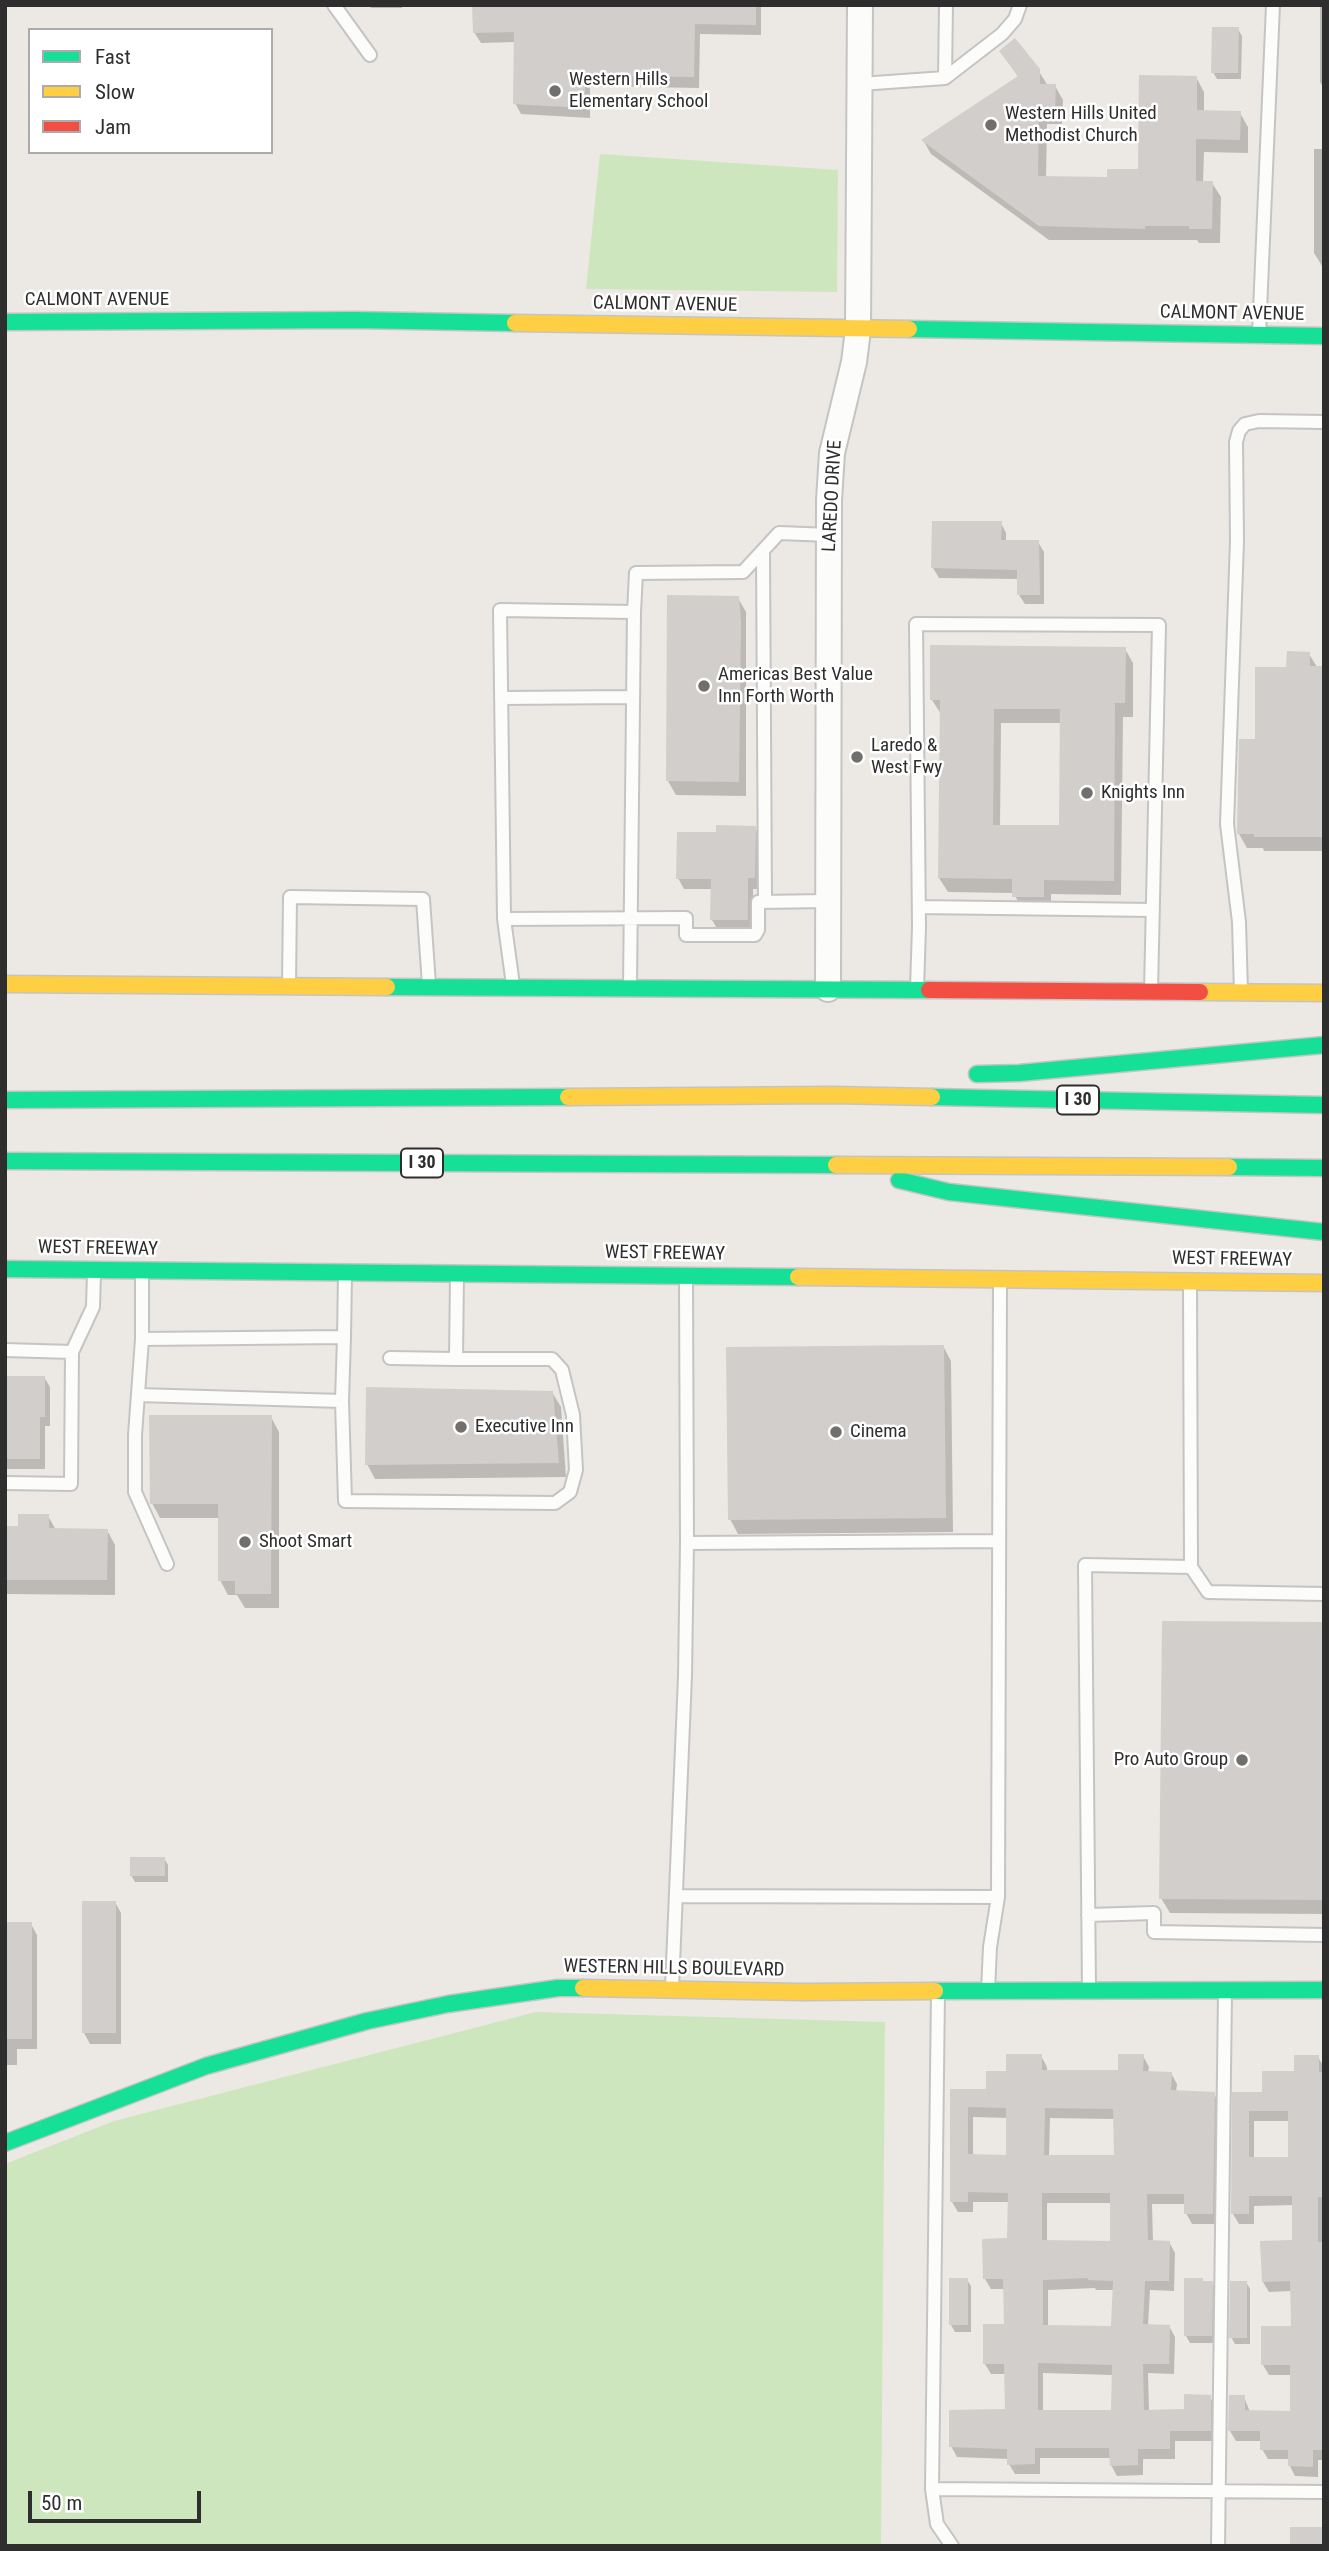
<!DOCTYPE html>
<style>
body{margin:0}
#map{position:relative;width:1329px;height:2551px;overflow:hidden;background:#ece8e4;font-family:"Roboto Condensed",sans-serif}
canvas{display:block}
.frame{position:absolute;inset:0;border:7px solid #2e2e2e;pointer-events:none}
.legend{position:absolute;left:28px;top:28px;width:245px;height:126px;box-sizing:border-box;background:#fff;border:2px solid #ababab;margin:0;padding:9px 12px;list-style:none;font-size:21px;color:#2e2e2e}
.legend li{display:flex;align-items:center;gap:14px;height:35px}
.legend b{width:35px;border:2px solid #ababab}
.scale{position:absolute;left:28px;top:2491px;width:173px;height:32px;box-sizing:border-box;border:4px solid #2e2e2e;border-top:0;padding-left:9px;font-size:21px;line-height:24px;white-space:nowrap;color:#2e2e2e;-webkit-text-stroke:5px #fff;paint-order:stroke}
</style>
<div id="map">
<canvas width="1329" height="2551"></canvas>
<div class="frame"></div>
<ul class="legend">
<li><b style="height:9px;background:#16e098"></b>Fast</li>
<li><b style="height:9px;background:#ffcf43"></b>Slow</li>
<li><b style="height:9px;background:#f24e42"></b>Jam</li>
</ul>
<div class="scale">50 m</div>
</div>
<script>
const context = document.querySelector('canvas').getContext('2d');
context.lineJoin = 'round';
function paint(path, color) { context.fillStyle = color; context.fill(path, 'evenodd'); }
const toPath = rows => new Path2D(rows.map(r => 'M' + r).join(''));
function strokePath(path, color, width, dash) { context.strokeStyle = color; context.lineWidth = width; context.lineCap = dash ? 'butt' : 'round'; context.setLineDash(dash || []); context.stroke(path); }
function drawText(font, color, halo, rows, align = 'center') {
  context.font = font + ' "Roboto Condensed",sans-serif'; context.lineWidth = 5; context.setLineDash([]); context.textBaseline = 'middle'; context.strokeStyle = halo; context.fillStyle = color; for (const [text, x, y, turn = 0] of rows) {
    context.save(); context.translate(x, y); context.rotate((+turn || 0) * Math.PI / 180); context.textAlign = isNaN(turn) ? turn : align; if (halo) context.strokeText(text, 0, 0); context.fillText(text, 0, 0); context.restore();
  }
}
paint(toPath([
 [600,154,838,170,837,292,586,289],
 [536,2012,885,2022,881,2546,5,2546,5,2164,114,2121]
]), '#cee6be');
paint(toPath([
 [369,5,402,5,402,8,371,8],
 [618,5,761,5,761,35,700,34,699,88,590,86,590,118,521,114,515,103,516,42,481,43,474,32],
 [1320,5,1324,5,1324,89,1320,82],
 [1238,29,1242,36,1241,79,1217,79,1213,72],
 [1001,52,1038,70,1048,86,1055,86,1063,100,1062,124,1047,124,1046,178,1109,179,1140,171,1196,77,1204,92,1204,112,1240,113,1248,127,1248,153,1204,152,1203,183,1212,183,1221,197,1220,243,1199,243,1197,240,1049,240,931,154,923,140,1019,78],
 [1314,149,1324,149,1324,269,1314,253],
 [1001,523,1006,533,1006,542,1038,542,1044,552,1044,604,1025,604,1019,595,1019,579,939,578,933,568],
 [738,598,746,612,746,796,676,795,668,781],
 [1125,649,1133,663,1133,717,1123,717,1121,895,1051,894,1051,911,1022,911,1014,893,948,892,939,878,941,714,932,700],
 [1001,723,1062,723,1061,827,1000,827],
 [1309,654,1317,667,1324,667,1324,851,1264,851,1263,848,1247,848,1239,834,1256,741,1288,669],
 [754,827,761,838,760,889,753,889,753,931,718,930,712,920,712,889,684,889,678,878,718,834],
 [943,1346,951,1361,953,1532,738,1534,730,1519],
 [5,1377,44,1377,50,1387,50,1426,45,1426,45,1469,5,1469],
 [552,1392,561,1407,566,1477,375,1479,367,1464],
 [271,1417,279,1432,279,1608,245,1608,237,1595,228,1595,220,1580,220,1518,160,1518,152,1503],
 [48,1516,56,1530,107,1530,115,1545,115,1595,5,1594,5,1527,20,1527],
 [1324,1624,1324,1914,1170,1913,1161,1898],
 [164,1858,168,1865,168,1882,135,1882,131,1875],
 [115,1902,121,1913,121,2044,90,2044,84,2033],
 [5,1924,31,1924,37,1935,37,2049,17,2049,17,2065,5,2065],
 [1041,2056,1047,2067,1047,2072,1120,2072,1143,2056,1149,2067,1148,2073,1171,2073,1177,2084,1176,2092,1214,2094,1220,2104,1218,2224,1192,2224,1186,2213,1186,2204,1152,2204,1153,2242,1169,2242,1175,2253,1174,2291,1150,2290,1148,2325,1169,2326,1175,2337,1174,2374,1148,2373,1149,2412,1186,2411,1210,2397,1216,2407,1216,2441,1175,2441,1175,2459,1143,2459,1143,2475,1117,2476,1111,2465,1111,2458,1040,2458,1040,2474,1015,2474,1009,2464,1009,2459,957,2457,951,2446,1007,2411,1006,2374,991,2374,985,2364,1006,2326,1005,2289,991,2289,985,2279,1009,2240,1010,2202,973,2202,973,2212,958,2212,952,2202,952,2091,987,2091,1008,2073],
 [973,2117,1008,2118,1008,2156,973,2156],
 [1050,2118,1115,2119,1116,2156,1049,2157],
 [1047,2203,1112,2203,1112,2242,1047,2241],
 [1095,2288,1096,2290,1114,2290,1113,2327,1048,2326,1048,2290],
 [1043,2373,1113,2375,1113,2411,1043,2412],
 [1318,2057,1324,2067,1324,2460,1318,2460,1318,2477,1295,2476,1290,2466,1290,2459,1268,2459,1262,2449,1262,2441,1236,2441,1230,2431,1244,2397,1250,2412,1292,2412,1292,2375,1269,2375,1263,2365,1293,2327,1292,2291,1269,2292,1263,2282,1294,2242,1294,2205,1254,2206,1254,2224,1239,2224,1233,2214,1234,2094,1264,2094],
 [1254,2121,1290,2121,1290,2158,1254,2159],
 [967,2280,971,2286,971,2332,955,2332,951,2325],
 [1202,2280,1204,2282,1212,2282,1216,2289,1215,2343,1190,2343,1186,2336],
 [1246,2282,1250,2289,1250,2344,1235,2344,1231,2337],
 [1322,2529,1324,2546,1228,2546,1291,2545]
]), '#0003');
paint(toPath([
 [472,5,756,5,756,25,695,24,694,77,585,76,585,108,513,104,514,32,473,33],
 [1212,27,1239,27,1238,73,1211,73],
 [1015,38,1040,69,1040,84,1056,84,1055,110,1039,110,1038,176,1107,177,1107,169,1138,169,1139,75,1197,76,1197,110,1241,111,1240,140,1196,139,1196,181,1213,181,1212,229,1189,229,1189,226,1145,226,1145,229,1039,226,921,140,1018,76,999,51],
 [932,521,1002,521,1001,540,1039,540,1040,595,1017,595,1017,570,931,568],
 [667,595,739,596,741,621,739,782,666,781],
 [930,645,1126,647,1125,703,1115,703,1114,881,1044,880,1044,897,1012,897,1012,879,938,878,940,700,930,700],
 [994,709,1060,709,1059,825,993,825],
 [1287,651,1310,652,1310,666,1324,666,1324,837,1254,837,1254,834,1237,834,1239,739,1255,739,1255,667,1286,667],
 [716,825,756,826,755,878,748,878,748,920,710,920,711,879,676,879,677,832,716,832],
 [944,1345,946,1518,728,1520,726,1347],
 [5,1376,45,1376,45,1417,40,1417,40,1459,5,1459],
 [366,1387,553,1391,559,1463,365,1465],
 [149,1415,272,1415,271,1594,235,1594,235,1581,218,1581,218,1504,150,1504],
 [18,1514,49,1514,49,1528,108,1529,107,1580,5,1580,5,1526,18,1526],
 [1162,1621,1324,1622,1324,1900,1159,1899],
 [130,1857,165,1857,165,1876,130,1876],
 [82,1901,116,1901,116,2033,82,2033],
 [5,1922,32,1922,32,2039,5,2039],
 [1006,2054,1042,2054,1042,2070,1118,2070,1118,2054,1144,2054,1143,2071,1172,2072,1171,2090,1215,2092,1213,2214,1184,2214,1184,2194,1147,2194,1148,2240,1170,2241,1169,2281,1145,2281,1143,2324,1170,2325,1169,2364,1143,2364,1144,2410,1184,2409,1184,2394,1211,2395,1211,2431,1170,2431,1170,2449,1138,2449,1138,2465,1110,2466,1109,2448,1035,2448,1035,2464,1007,2465,1007,2449,949,2447,949,2410,1005,2409,1004,2364,983,2364,983,2324,1004,2324,1003,2279,983,2279,982,2239,1007,2238,1008,2193,968,2192,968,2202,950,2202,950,2089,986,2089,986,2071,1006,2071],
 [968,2107,1006,2108,1006,2155,968,2154],
 [1045,2108,1113,2109,1114,2155,1044,2155],
 [1042,2193,1110,2193,1110,2241,1042,2240],
 [1088,2278,1088,2280,1113,2281,1111,2326,1043,2325,1043,2280],
 [1038,2363,1112,2365,1111,2410,1038,2410],
 [1294,2055,1319,2055,1319,2072,1324,2072,1324,2197,1318,2197,1318,2242,1324,2242,1324,2365,1322,2365,1324,2450,1313,2450,1313,2467,1288,2466,1288,2450,1260,2450,1260,2431,1228,2431,1229,2395,1245,2395,1245,2410,1290,2411,1290,2365,1261,2365,1261,2326,1291,2326,1290,2281,1262,2282,1260,2241,1292,2240,1292,2196,1249,2196,1249,2214,1231,2214,1232,2092,1262,2092,1262,2071,1294,2071],
 [1249,2111,1288,2111,1288,2157,1249,2157],
 [949,2278,968,2278,968,2325,949,2325],
 [1184,2278,1203,2278,1203,2281,1213,2281,1212,2336,1184,2336],
 [1230,2281,1247,2281,1247,2338,1229,2338],
 [1290,2527,1323,2527,1322,2546,1290,2546]
]), '#d1cecb');
const lane = toPath([
 [334,5,370,55],
 [945,78,946,5],
 [860,84,945,78,1002,34,1015,19,1020,5],
 [1259,334,1273,5],
 [763,552,765,902],
 [501,698,633,697],
 [919,907,1153,910],
 [504,919,686,918,686,935,755,935,758,930,758,902,828,901],
 [289,985,290,897,423,899,429,985],
 [513,985,504,919,500,610,634,612,636,573,743,572,779,533,830,535],
 [630,986,634,612],
 [917,989,919,927,916,624,1159,625,1151,991],
 [1241,992,1239,922,1227,824,1237,541,1236,442,1239,431,1245,424,1259,421,1324,422],
 [142,1270,142,1339,135,1435,135,1492,167,1564],
 [344,1337,345,1275],
 [5,1350,72,1352],
 [390,1358,456,1359],
 [138,1395,342,1401,344,1337,142,1339],
 [342,1401,345,1501,555,1503,570,1492,576,1470,573,1415,562,1370,552,1359,456,1359,457,1274],
 [5,1483,71,1484,72,1352,93,1307,94,1272],
 [687,1543,998,1541],
 [1191,1567,1208,1592,1324,1594],
 [676,1896,998,1897],
 [1088,1915,1154,1913,1154,1932,1324,1935],
 [672,1988,685,1676,687,1543,686,1278],
 [1089,1989,1085,1565,1191,1567,1190,1282],
 [988,1991,990,1947,998,1897,1000,1282],
 [938,1992,932,2489,1324,2492],
 [932,2489,937,2524,952,2546],
 [1218,2546,1225,1993]
]);
const street = toPath([
 [828,989,829,500,832,453,854,362,858,330,860,5]
]);
const fast = toPath([
 [5,322,355,320,515,323],
 [909,329,1324,336],
 [387,987,929,990],
 [977,1074,1019,1073,1324,1045],
 [932,1097,1324,1105],
 [5,1100,568,1097],
 [5,1161,836,1165],
 [1229,1167,1324,1168],
 [899,1180,949,1192,1324,1232],
 [5,1269,798,1277],
 [935,1991,1324,1990],
 [5,2143,206,2066,367,2021,448,2004,558,1988,583,1988]
]);
const slow = toPath([
 [515,323,909,329],
 [5,984,387,987],
 [1200,992,1324,993],
 [568,1097,832,1095,932,1097],
 [836,1165,1229,1167],
 [798,1277,1324,1283],
 [583,1988,802,1992,935,1991]
]);
const jam = toPath([
 [929,990,1200,992]
]);
strokePath(lane, '#c5c4c5', 16);
strokePath(street, '#c5c4c5', 28);
strokePath(fast, '#c5c4c5', 19);
strokePath(slow, '#c5c4c5', 19);
strokePath(jam, '#c5c4c5', 19);
strokePath(lane, '#fcfcfb', 12);
strokePath(street, '#fcfcfb', 24);
strokePath(fast, '#16e098', 16);
strokePath(slow, '#ffcf43', 16);
strokePath(jam, '#f24e42', 16);
for (const [x, y, r, color] of [
 [555,91,7,"#706f6e"],
 [991,125,7,"#706f6e"],
 [704,686,7,"#706f6e"],
 [857,757,7,"#706f6e"],
 [1087,793,7,"#706f6e"],
 [461,1427,7,"#706f6e"],
 [836,1432,7,"#706f6e"],
 [245,1542,7,"#706f6e"],
 [1242,1760,7,"#706f6e"]
]) { const dot = new Path2D(); dot.arc(x, y, r, 0, 2 * Math.PI); context.fillStyle = color; context.fill(dot); strokePath(dot, '#fff', 2.5); }
for (const [x, y, w] of [
 [1078,1100,42],
 [422,1163,42]
]) { const box = new Path2D(); box.roundRect(x - w / 2, y - 14.5, w, 29, 5); context.fillStyle = '#fff'; context.fill(box); strokePath(box, '#2e2e2e', 2); }
drawText('bold 18px', '#2e2e2e', null, [
 ["I 30",1078,1100],
 ["I 30",422,1163]
]);
drawText('19px', '#2e2e2e', '#fff', [
 ["Western Hills",569,80],
 ["Elementary School",569,102],
 ["Western Hills United",1005,114],
 ["Methodist Church",1005,136],
 ["Americas Best Value",718,675],
 ["Inn Forth Worth",718,697],
 ["Laredo &",871,746],
 ["West Fwy",871,768],
 ["Knights Inn",1101,793],
 ["Executive Inn",475,1427],
 ["Cinema",850,1432],
 ["Shoot Smart",259,1542],
 ["Pro Auto Group",1228,1760,"right"]
], 'left');
drawText('19px', '#2e2e2e', '#fff', [
 ["CALMONT AVENUE",97,300],
 ["CALMONT AVENUE",665,305,1],
 ["CALMONT AVENUE",1232,314,1],
 ["LAREDO DRIVE",833,496,-87],
 ["WEST FREEWAY",98,1249,1],
 ["WEST FREEWAY",665,1254,1],
 ["WEST FREEWAY",1232,1260,1],
 ["WESTERN HILLS BOULEVARD",674,1969,1]
]);
</script>
